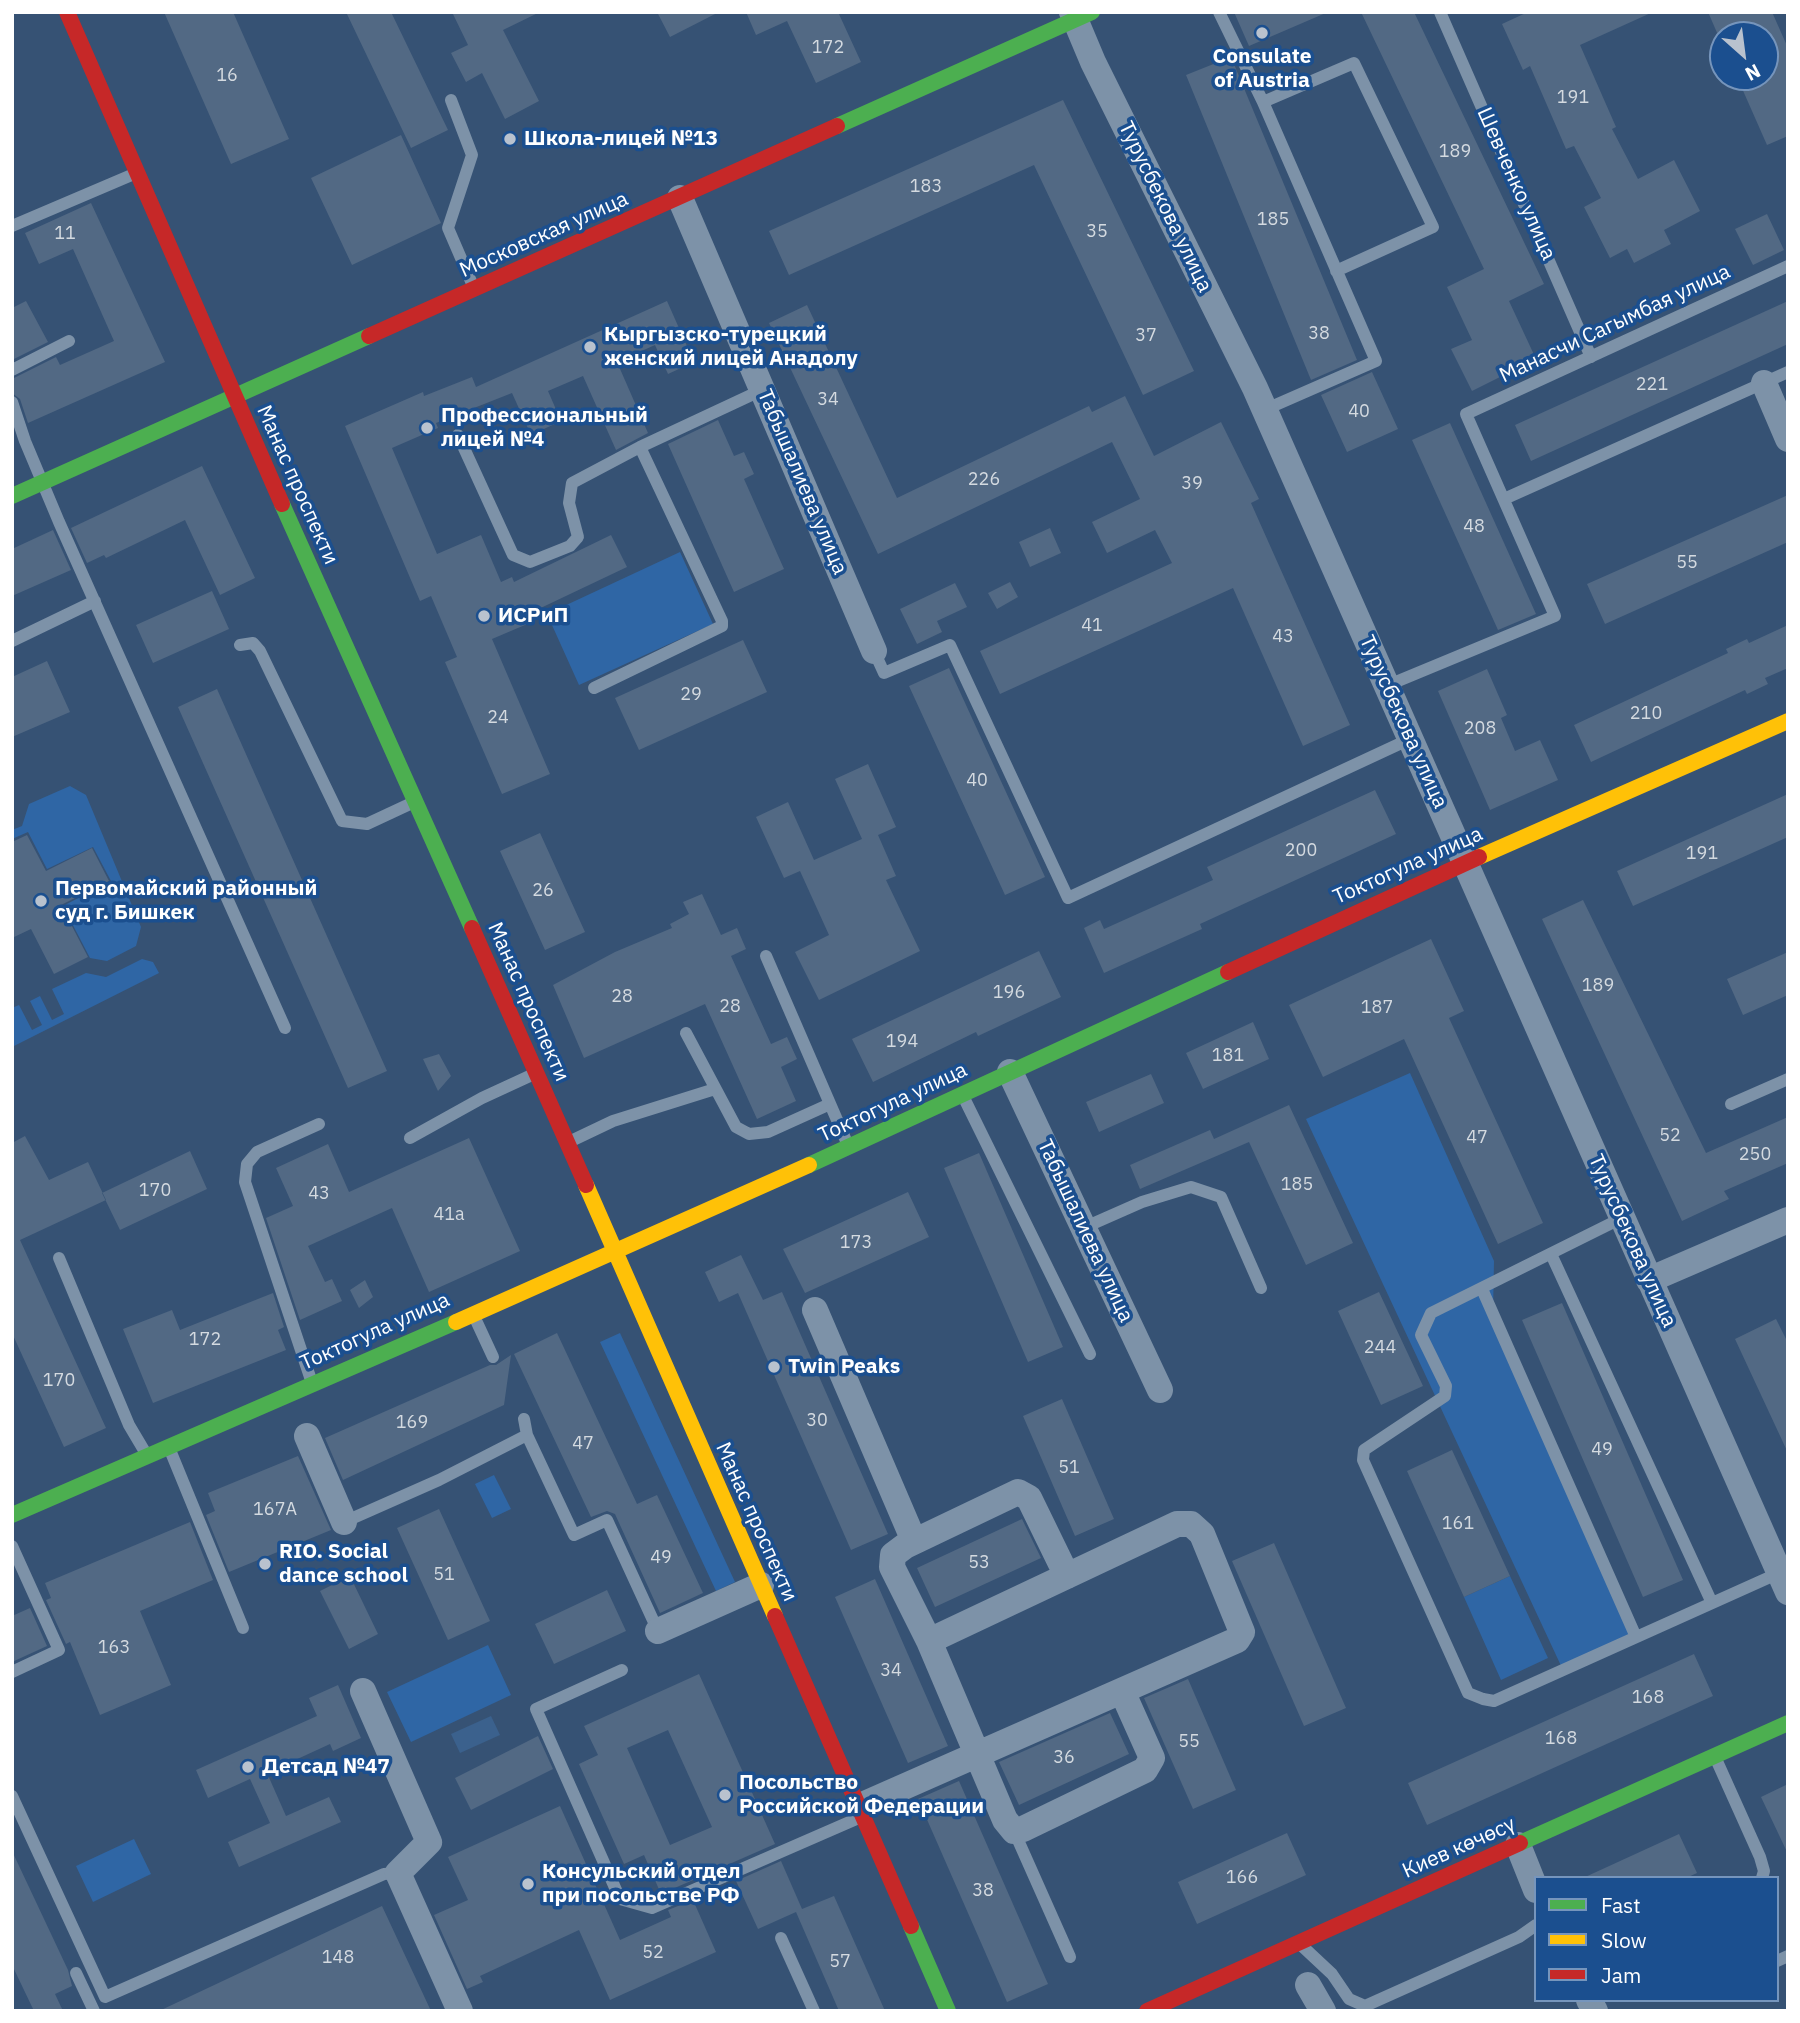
<!DOCTYPE html>
<meta charset="utf-8">
<style>
body{margin:0}
#map{position:relative;width:1800px;height:2023px;overflow:hidden;background:#365274;font-family:"IBM Plex Sans",sans-serif}
canvas{display:block}
.frame{position:absolute;inset:0;border:14px solid #fff;pointer-events:none}
.legend{position:absolute;left:1534px;top:1876px;width:245px;height:126px;box-sizing:border-box;background:#1b4f8f;border:2px solid #7695bc;margin:0;padding:9px 12px;list-style:none;font-size:21px;color:#fff}
.legend li{display:flex;align-items:center;gap:14px;height:35px}
.legend b{width:35px;border:2px solid #7695bc}
.north{position:absolute;left:1709px;top:21px;width:70px;height:70px;box-sizing:border-box;background:#1b4f8f;border:2px solid #7695bc;border-radius:50%;rotate:152deg;font-size:19px;font-weight:700;line-height:28px;text-align:center;color:#fff}
.north::after{content:'';display:block;margin:auto;width:24px;height:32px;background:#b9c2ce;clip-path:polygon(50% 0,100% 100%,50% 72%,0 100%)}
</style>
<div id="map">
<canvas width="1800" height="2023"></canvas>
<div class="frame"></div>
<ul class="legend">
<li><b style="height:9px;background:#4caf50"></b>Fast</li>
<li><b style="height:9px;background:#ffc107"></b>Slow</li>
<li><b style="height:9px;background:#c62828"></b>Jam</li>
</ul>
<div class="north">N</div>
</div>
<script>
const context = document.querySelector('canvas').getContext('2d');
context.lineJoin = 'round';
function paint(path, color) { context.fillStyle = color; context.fill(path, 'evenodd'); }
const toPath = rows => new Path2D(rows.map(r => 'M' + r).join(''));
function strokePath(path, color, width, dash) { context.strokeStyle = color; context.lineWidth = width; context.lineCap = dash ? 'butt' : 'round'; context.setLineDash(dash || []); context.stroke(path); }
function drawText(font, color, halo, rows, align = 'center') {
  context.font = font + ' "IBM Plex Sans",sans-serif'; context.lineWidth = 7; context.setLineDash([]); context.textBaseline = 'middle'; context.strokeStyle = halo; context.fillStyle = color; for (const [text, x, y, turn = 0] of rows) {
    context.save(); context.translate(x, y); context.rotate((+turn || 0) * Math.PI / 180); context.textAlign = isNaN(turn) ? turn : align; if (halo) context.strokeText(text, 0, 0); context.fillText(text, 0, 0); context.restore();
  }
}
paint(toPath([
 [680,552,713,624,579,685,547,614],
 [70,786,86,795,141,927,136,946,107,961,90,958,63,906,111,881,93,847,47,869,28,832,12,839,12,830,22,826,29,804],
 [142,959,153,962,159,973,12,1047,12,1008,19,1005,32,1030,42,1025,30,1001,40,996,52,1020,64,1014,52,989,86,973,106,977],
 [1410,1073,1494,1261,1493,1313,1636,1637,1563,1670,1306,1119],
 [620,1333,735,1582,716,1591,600,1342],
 [494,1475,511,1509,492,1518,475,1484],
 [1510,1576,1548,1658,1501,1680,1464,1597],
 [488,1645,511,1695,411,1742,387,1692],
 [134,1839,151,1874,93,1902,76,1866]
]), '#2f66a5');
paint(toPath([
 [491,1716,500,1735,460,1753,451,1734]
]), '#3b618d');
paint(toPath([
 [164,12,233,12,289,139,231,164],
 [346,12,391,12,448,130,411,148],
 [452,12,540,12,503,30,539,101,505,119,482,73,466,82,451,53,468,45],
 [657,12,719,12,670,37],
 [746,12,838,12,861,62,816,83,787,21,756,35],
 [1234,12,1328,12,1249,46],
 [1361,12,1414,12,1544,284,1509,301,1536,359,1472,391,1451,349,1472,340,1447,287,1484,269],
 [1528,12,1653,12,1580,45,1616,127,1612,129,1638,179,1674,160,1700,211,1664,230,1671,244,1634,263,1627,249,1610,258,1584,207,1601,198,1574,146,1566,149,1530,66,1523,70,1502,24],
 [1708,12,1772,12,1788,48,1788,136,1767,145,1737,77,1765,77,1765,35,1718,35],
 [1231,57,1357,360,1311,380,1186,75],
 [1063,100,1194,371,1143,395,1034,165,789,275,769,231],
 [401,135,441,223,352,265,311,178],
 [91,203,165,362,28,423,20,399,12,393,12,379,56,357,60,365,114,341,73,249,39,264,25,233],
 [1767,214,1784,250,1753,265,1735,229],
 [26,301,48,342,12,360,12,308],
 [667,301,694,362,668,374,655,345,617,362,648,433,616,450,583,376,548,391,561,421,531,435,512,393,436,423,438,428,392,448,437,554,481,535,501,582,512,577,514,582,611,535,627,567,528,614,532,622,492,639,550,774,502,794,445,662,457,657,431,596,420,601,345,426,423,392,424,396,472,377,476,387],
 [1788,301,1788,344,1531,461,1515,425],
 [807,305,897,498,1089,406,1092,412,1125,396,1154,456,1221,422,1259,499,1251,503,1350,725,1303,746,1233,588,1000,694,980,651,1172,563,1155,530,1107,553,1092,522,1140,499,1112,442,878,554,769,323],
 [1372,372,1398,429,1347,452,1321,395],
 [718,420,734,456,744,452,754,474,744,479,784,569,734,592,668,444],
 [1450,423,1536,614,1498,630,1412,440],
 [202,466,255,578,220,595,185,520,106,558,104,555,87,563,71,528],
 [1788,495,1788,542,1605,624,1587,584],
 [1050,528,1061,553,1030,567,1019,542],
 [53,530,71,570,12,596,12,549],
 [1010,582,1018,597,997,609,988,593],
 [955,583,967,607,937,621,942,632,917,644,900,609],
 [212,591,229,629,153,663,136,625],
 [1788,625,1788,668,1765,678,1768,684,1747,694,1745,690,1591,762,1574,725,1728,653,1726,649,1747,639,1749,643],
 [743,640,767,692,639,750,615,698],
 [47,661,70,712,12,737,12,677],
 [949,668,1045,877,1005,895,909,686],
 [1487,669,1507,715,1501,718,1515,751,1540,740,1558,780,1490,810,1438,691],
 [217,689,387,1071,348,1088,178,707],
 [868,764,896,827,878,835,896,876,886,880,920,951,819,1000,795,952,829,935,800,871,784,878,756,817,788,802,814,860,862,839,835,779],
 [1375,790,1396,834,1200,924,1202,929,1104,973,1084,928,1100,920,1104,929,1213,880,1207,867],
 [1788,794,1788,837,1633,906,1617,871],
 [540,833,585,932,545,950,500,851],
 [27,835,46,871,92,848,109,881,61,905,88,957,54,974,31,929,12,938,12,842],
 [702,894,721,935,737,928,746,949,731,956,771,1044,787,1037,797,1059,781,1067,796,1101,757,1119,705,1004,584,1058,553,985,615,952,672,928,670,924,689,914,683,902],
 [1583,900,1706,1153,1788,1117,1788,1163,1724,1191,1729,1199,1682,1221,1542,919],
 [1431,939,1464,1011,1449,1018,1543,1223,1498,1244,1404,1039,1323,1077,1289,1005],
 [1039,951,1061,997,978,1036,976,1032,873,1082,852,1039],
 [1788,952,1788,995,1743,1015,1727,979],
 [1253,1022,1269,1059,1203,1089,1186,1053],
 [439,1054,451,1076,438,1091,423,1059],
 [1151,1074,1164,1103,1099,1132,1086,1102],
 [1289,1105,1353,1243,1306,1265,1249,1142,1140,1189,1130,1165,1210,1130,1214,1139],
 [25,1136,49,1180,88,1162,106,1200,20,1240,106,1428,64,1447,12,1333,12,1143],
 [469,1138,520,1251,429,1292,392,1208,308,1246,325,1282,332,1279,342,1301,300,1320,266,1218,293,1206,276,1168,328,1144,349,1192],
 [190,1151,207,1189,120,1230,102,1193],
 [979,1153,1063,1347,1028,1362,944,1168],
 [908,1192,929,1237,805,1293,783,1249],
 [741,1255,763,1300,782,1292,888,1534,851,1550,738,1293,719,1302,705,1272],
 [365,1280,373,1297,359,1308,350,1290],
 [1379,1292,1423,1386,1381,1405,1338,1311],
 [273,1293,284,1327,278,1330,286,1350,153,1403,123,1329,172,1310,180,1330],
 [1562,1303,1683,1580,1643,1597,1522,1320],
 [1776,1319,1788,1343,1788,1453,1735,1339],
 [557,1333,637,1504,657,1495,703,1593,660,1613,615,1514,607,1511,591,1517,514,1354],
 [511,1355,504,1405,343,1480,325,1438,490,1365,496,1365],
 [1062,1399,1114,1519,1075,1536,1023,1416],
 [1452,1450,1510,1576,1464,1597,1407,1471],
 [298,1456,331,1530,229,1572,206,1515,215,1511,208,1493],
 [439,1509,490,1621,448,1640,397,1528],
 [1022,1519,1041,1558,935,1607,917,1568],
 [190,1522,213,1580,140,1611,171,1685,100,1715,70,1642,66,1644,46,1600,51,1598,45,1583],
 [1274,1543,1346,1708,1304,1726,1232,1561],
 [350,1576,378,1634,349,1649,320,1591],
 [875,1579,948,1746,908,1763,835,1597],
 [607,1590,626,1631,554,1664,535,1624],
 [30,1608,47,1646,12,1662,12,1616],
 [1694,1654,1713,1696,1427,1825,1408,1783],
 [699,1674,775,1844,661,1894,644,1855,624,1864,579,1764,598,1755,584,1726],
 [668,1730,712,1827,670,1845,627,1748],
 [1188,1679,1236,1790,1193,1809,1144,1698],
 [338,1685,361,1738,333,1751,330,1744,267,1773,286,1816,329,1797,341,1822,239,1867,228,1842,270,1823,250,1779,208,1798,196,1770,317,1716,309,1698],
 [1110,1713,1129,1754,1019,1805,999,1762],
 [538,1736,553,1769,471,1810,455,1778],
 [959,1781,1048,1984,1007,2002,918,1799],
 [1788,1784,1788,1854,1761,1797],
 [560,1806,620,1940,671,1917,668,1910,693,1900,716,1952,610,2000,579,1930,480,1976,483,1982,467,1989,434,1915,468,1900,448,1857],
 [1287,1833,1306,1875,1197,1924,1178,1882],
 [1679,1834,1697,1873,1686,1878,1583,1878],
 [12,1851,68,1970,72,1986,55,1994,63,2011,34,2011,12,1965],
 [781,1861,802,1909,834,1896,885,2011,839,2011,796,1912,758,1929,736,1881],
 [382,1906,431,2011,159,2011]
]), '#526984');
strokePath(toPath([
 [1219,12,1263,102,1376,361,1264,410],
 [1440,12,1591,357],
 [451,100,472,155,448,228,473,286],
 [1263,102,1354,63,1433,227,1336,271],
 [12,226,134,174],
 [12,370,69,341],
 [12,402,25,441,59,522,285,1028],
 [458,435,513,555,530,562,570,546,578,537,569,503,572,483,640,447,762,390],
 [1504,499,1788,372],
 [12,641,95,601],
 [240,645,253,643,260,651,342,821,367,824,412,803],
 [874,651,884,673,950,645,1068,898,1410,739],
 [1386,686,1555,616,1466,414,1788,266],
 [594,688,722,626,722,621,640,447],
 [766,956,847,1143],
 [686,1033,736,1127,749,1134,768,1132,830,1104],
 [964,1098,1090,1354],
 [1731,1104,1788,1079],
 [410,1138,482,1098,534,1074],
 [571,1141,613,1121,715,1089],
 [1622,1218,1431,1313,1421,1335,1446,1386,1445,1396,1364,1450,1363,1460,1468,1693,1483,1699,1494,1701,1779,1573],
 [1083,1228,1142,1202,1191,1187,1221,1197,1261,1288],
 [1551,1254,1712,1603],
 [59,1258,129,1425,145,1452],
 [1482,1289,1636,1637],
 [474,1316,493,1357],
 [312,1383,245,1182,247,1164,257,1152,319,1124],
 [524,1419,527,1435,574,1535,607,1520,658,1631],
 [170,1450,243,1628],
 [344,1522,439,1480,527,1435],
 [12,1546,59,1650,12,1672],
 [622,1670,536,1709,620,1899,652,1908,861,1817],
 [1716,1759,1760,1857,1764,1871,1762,1878],
 [12,1796,105,1997,384,1874,398,1873],
 [1014,1831,1070,1957],
 [781,1938,814,2011],
 [1301,1945,1332,1974,1349,1999,1365,2006,1519,1937,1536,1925],
 [1777,1961,1788,1956],
 [76,1973,94,2011]
]), '#7d92a8', 12);
strokePath(toPath([
 [1072,12,1093,62,1255,388,1788,1592],
 [680,198,874,651],
 [1764,383,1788,439],
 [1010,1072,1160,1390],
 [1649,1280,1788,1220],
 [815,1310,914,1541],
 [307,1436,344,1522],
 [658,1631,761,1585],
 [929,1641,1005,1820,1014,1831,1023,1829,1145,1770,1152,1758,1122,1691],
 [363,1691,429,1842,398,1873,460,2011],
 [858,1807,1237,1640,1242,1632,1202,1534,1191,1524,1177,1524,929,1641,892,1567,893,1555,905,1546,1018,1492,1029,1498,1067,1576],
 [1518,1845,1536,1890],
 [1308,1985,1323,2011],
 [1589,2000,1595,2011]
]), '#7d92a8', 26);
strokePath(toPath([
 [837,126,1092,12],
 [12,496,369,336],
 [282,504,472,928],
 [809,1165,1228,972],
 [12,1515,456,1322],
 [1520,1843,1788,1723],
 [911,1926,948,2011]
]), '#4caf50', 16);
strokePath(toPath([
 [1479,857,1788,721],
 [586,1185,775,1616],
 [456,1322,809,1165]
]), '#ffc107', 16);
strokePath(toPath([
 [67,12,282,504],
 [369,336,837,126],
 [472,928,586,1185],
 [1228,972,1479,857],
 [775,1616,911,1926],
 [1147,2011,1520,1843]
]), '#c62828', 16);
for (const [x, y, r, color] of [
 [1262,33,7,"#b9c2ce"],
 [510,139,7,"#b9c2ce"],
 [590,347,7,"#b9c2ce"],
 [427,428,7,"#b9c2ce"],
 [484,616,7,"#b9c2ce"],
 [41,901,7,"#b9c2ce"],
 [774,1367,7,"#b9c2ce"],
 [265,1564,7,"#b9c2ce"],
 [248,1767,7,"#b9c2ce"],
 [725,1795,7,"#b9c2ce"],
 [528,1884,7,"#b9c2ce"]
]) { const dot = new Path2D(); dot.arc(x, y, r, 0, 2 * Math.PI); context.fillStyle = color; context.fill(dot); strokePath(dot, '#1b4f8f', 2.5); }
drawText('18px', '#d4dae0', null, [
 ["172",828,48],
 ["16",227,76],
 ["191",1573,98],
 ["189",1455,152],
 ["183",926,187],
 ["185",1273,220],
 ["35",1097,232],
 ["11",65,234],
 ["38",1319,334],
 ["37",1146,336],
 ["221",1652,385],
 ["34",828,400],
 ["40",1359,412],
 ["226",984,480],
 ["39",1192,484],
 ["48",1474,527],
 ["55",1687,563],
 ["41",1092,626],
 ["43",1283,637],
 ["29",691,695],
 ["210",1646,714],
 ["24",498,718],
 ["208",1480,729],
 ["40",977,781],
 ["200",1301,851],
 ["191",1702,854],
 ["26",543,891],
 ["189",1598,986],
 ["196",1009,993],
 ["28",622,997],
 ["28",730,1007],
 ["187",1377,1008],
 ["194",902,1042],
 ["181",1228,1056],
 ["52",1670,1136],
 ["47",1477,1138],
 ["250",1755,1155],
 ["185",1297,1185],
 ["170",155,1191],
 ["43",319,1194],
 ["41а",449,1215],
 ["173",856,1243],
 ["172",205,1340],
 ["244",1380,1348],
 ["170",59,1381],
 ["30",817,1421],
 ["169",412,1423],
 ["47",583,1444],
 ["49",1602,1450],
 ["51",1069,1468],
 ["167A",275,1510],
 ["161",1458,1524],
 ["49",661,1558],
 ["53",979,1563],
 ["51",444,1575],
 ["163",114,1648],
 ["34",891,1671],
 ["168",1648,1698],
 ["168",1561,1739],
 ["55",1189,1742],
 ["36",1064,1758],
 ["166",1242,1878],
 ["38",983,1891],
 ["52",653,1953],
 ["148",338,1958],
 ["57",840,1962]
]);
drawText('bold 21px', '#fff', '#1b4f8f', [
 ["Consulate",1262,57,"center"],
 ["of Austria",1262,81,"center"],
 ["Школа-лицей №13",524,139],
 ["Кыргызско-турецкий",604,335],
 ["женский лицей Анадолу",604,359],
 ["Профессиональный",441,416],
 ["лицей №4",441,440],
 ["ИСРиП",498,616],
 ["Первомайский районный",55,889],
 ["суд г. Бишкек",55,913],
 ["Twin Peaks",788,1367],
 ["RIO. Social",279,1552],
 ["dance school",279,1576],
 ["Детсад №47",262,1767],
 ["Посольство",739,1783],
 ["Российской Федерации",739,1807],
 ["Консульский отдел",542,1872],
 ["при посольстве РФ",542,1896]
], 'left');
drawText('21px', '#fff', '#1b4f8f', [
 ["Шевченко улица",1516,184,66],
 ["Турусбекова улица",1165,207,64],
 ["Московская улица",544,235,-24],
 ["Манасчи Сагымбая улица",1615,324,-25],
 ["Табышалиева улица",802,482,67],
 ["Манас проспекти",297,485,66],
 ["Турусбекова улица",1403,722,66],
 ["Токтогула улица",1408,866,-24],
 ["Манас проспекти",528,1002,66],
 ["Токтогула улица",893,1103,-25],
 ["Табышалиева улица",1085,1231,65],
 ["Турусбекова улица",1632,1241,66],
 ["Токтогула улица",375,1332,-24],
 ["Манас проспекти",756,1522,66],
 ["Киев көчөсү",1459,1848,-24]
]);
</script>
